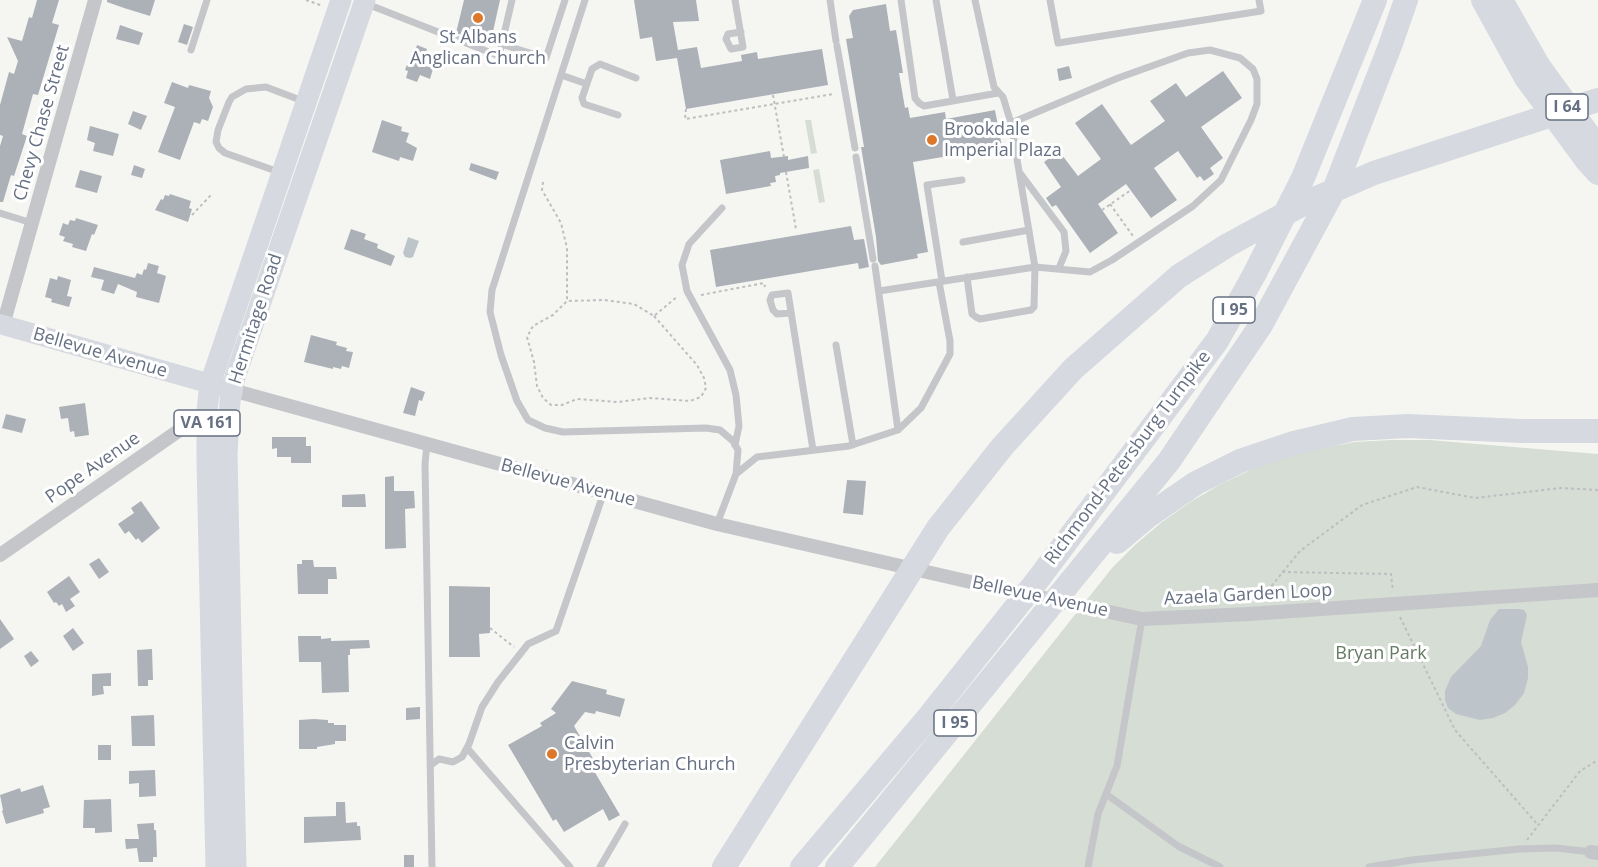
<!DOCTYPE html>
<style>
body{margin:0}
canvas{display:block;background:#f5f6f2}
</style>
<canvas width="1598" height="867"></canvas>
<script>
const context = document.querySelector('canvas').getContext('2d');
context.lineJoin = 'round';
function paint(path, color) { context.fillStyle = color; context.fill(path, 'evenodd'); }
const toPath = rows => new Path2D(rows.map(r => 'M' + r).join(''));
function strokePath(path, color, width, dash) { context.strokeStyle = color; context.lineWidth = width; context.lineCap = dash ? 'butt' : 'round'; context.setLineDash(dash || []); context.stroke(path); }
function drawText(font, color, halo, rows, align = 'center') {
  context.font = font + ' "Open Sans",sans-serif'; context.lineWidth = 6; context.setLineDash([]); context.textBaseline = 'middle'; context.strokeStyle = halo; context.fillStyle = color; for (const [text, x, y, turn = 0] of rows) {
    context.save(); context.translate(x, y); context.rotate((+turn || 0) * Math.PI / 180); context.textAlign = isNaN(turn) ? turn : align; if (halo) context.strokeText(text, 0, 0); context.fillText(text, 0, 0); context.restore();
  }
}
paint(toPath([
 [811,120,817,153,811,154,805,120],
 [819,169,825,202,819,203,813,170],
 [1392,440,1429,440,1598,454,1598,867,875,867,1112,568,1136,544,1162,522,1192,501,1221,484,1255,468,1289,456,1322,448,1355,442]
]), '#d5ddd4');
paint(toPath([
 [408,237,419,241,413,257,410,258,405,257,403,253],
 [1499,609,1519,609,1524,610,1527,615,1521,642,1528,667,1528,678,1524,693,1515,705,1505,713,1493,718,1480,720,1456,714,1448,708,1445,700,1445,691,1451,677,1481,646,1490,620]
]), '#bdc5ca');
paint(toPath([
 [37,0,59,0,52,23,59,25,38,95,33,94,22,134,27,136,14,176,11,175,3,202,0,202,0,146,3,136,0,135,0,105,9,72,14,74,18,61,7,37,22,41,29,17,32,18],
 [107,0,155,0,150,16,124,8,107,2],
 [464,0,500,0,490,45,456,33],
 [634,0,696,0,699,21,673,22,678,50,697,47,701,68,742,61,741,55,757,52,758,59,822,49,828,85,686,109,677,58,656,61,652,37,640,39],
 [886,4,890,31,896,30,903,73,899,73,905,108,908,107,910,118,945,112,946,119,995,110,1002,147,913,162,928,252,917,254,918,258,881,265,878,261,876,237,861,147,864,147,846,39,853,38,849,16,853,10],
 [184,24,193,27,187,45,178,42],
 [120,25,143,33,139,45,116,39],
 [417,45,427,49,425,55,436,59,430,79,420,75,417,82,406,78,408,71,405,70,412,51,415,52],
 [1069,66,1072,78,1059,81,1057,69],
 [1223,71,1242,98,1201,127,1223,158,1210,168,1214,174,1204,181,1200,176,1197,178,1178,151,1154,168,1177,200,1151,218,1126,184,1098,204,1118,233,1090,253,1056,205,1052,207,1046,198,1061,187,1044,162,1059,151,1078,176,1101,159,1075,123,1102,104,1131,145,1165,121,1150,101,1176,83,1186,97],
 [172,82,188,88,189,85,211,91,209,98,213,107,208,121,202,119,200,124,194,122,180,160,158,152,175,107,164,103],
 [133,111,147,116,141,130,128,124],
 [382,120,402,127,401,131,409,133,406,142,417,148,413,161,400,157,399,161,372,152],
 [90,126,119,134,113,156,93,151,95,143,87,140],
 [770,151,771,158,788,156,788,160,808,156,809,168,780,173,780,175,775,176,776,182,770,183,771,186,726,194,720,160],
 [471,163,499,172,496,180,469,170],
 [134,165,145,169,142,178,131,175],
 [80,170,102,176,97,193,75,187],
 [170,194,191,201,189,208,192,209,188,222,155,210,161,199,163,200,165,195,169,196],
 [76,218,98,225,94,235,92,234,86,251,72,247,73,244,63,241,65,237,59,235,63,223,68,225,70,220,75,221],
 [851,226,854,240,864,239,869,267,859,269,858,263,716,287,710,250],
 [351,229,366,234,364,239,378,244,377,248,395,256,391,266,344,249],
 [148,263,159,266,157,273,166,276,159,303,136,297,137,292,118,284,114,294,101,290,104,280,91,277,94,267,135,278,137,273,142,275,144,269,146,270],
 [58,276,71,280,67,296,72,297,69,307,51,302,52,299,45,297,50,278,57,280],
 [311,335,337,342,336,345,347,348,346,351,353,352,349,368,342,366,341,369,333,367,333,369,304,362],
 [411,387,425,392,422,401,419,400,415,416,403,413],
 [85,403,89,435,75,437,74,431,70,432,68,418,61,419,59,407],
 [6,414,26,419,22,433,2,428],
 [272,437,306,437,306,446,311,446,311,463,291,463,291,457,277,457,277,448,272,449],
 [394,476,394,491,414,491,415,508,405,509,406,548,385,549,385,477],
 [847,480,866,481,863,515,843,513],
 [365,494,366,507,342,507,342,495],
 [141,501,160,528,142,543,138,538,136,540,129,531,125,534,118,524,134,513,131,508],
 [99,558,109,572,99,579,89,564],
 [302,560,313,560,314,567,336,567,337,579,328,579,328,594,298,594,297,564,302,564],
 [69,576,80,592,70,599,75,606,66,612,62,604,59,606,56,602,54,603,47,592],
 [449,586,490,587,490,633,479,634,480,657,449,657],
 [0,619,14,639,0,649],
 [73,628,84,643,73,651,63,636],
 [298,636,321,636,321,639,331,638,331,641,369,640,370,648,350,649,350,655,348,655,349,692,322,693,321,662,299,662],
 [152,649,153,680,148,680,148,686,138,686,137,650],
 [31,651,39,661,31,667,24,656],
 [111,673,111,686,103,686,104,694,92,696,92,674],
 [572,681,607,690,606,694,625,699,620,717,596,711,595,714,585,712,574,726,595,762,590,764,620,815,609,821,603,809,564,832,556,819,553,821,508,745,542,726,540,723,556,713,551,709],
 [420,707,420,719,406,720,406,708],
 [154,715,155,746,132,746,131,716],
 [314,719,328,720,328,723,334,723,334,725,346,725,346,741,335,741,335,744,317,747,317,749,299,749,299,720],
 [98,745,111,745,111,760,98,760],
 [155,770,156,796,139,797,139,783,129,784,129,771],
 [43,785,50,807,43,809,44,813,6,824,2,811,3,810,0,795,20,788,21,792],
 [111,799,112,832,95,833,95,828,83,828,84,800],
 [336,802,345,802,346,823,357,822,357,826,360,826,361,840,304,843,304,817,336,816],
 [154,823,154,830,156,830,157,857,153,857,153,862,139,862,137,848,126,849,125,839,139,839,137,824],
 [404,855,414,855,414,867,404,867]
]), '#acb1b8');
strokePath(toPath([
 [306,0,323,6],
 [773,95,784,157],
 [686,109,685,119,833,94],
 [786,172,796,229],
 [543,182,542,190,561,223,567,248,567,301],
 [1110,204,1133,236],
 [1102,210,1131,190],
 [192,215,211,195],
 [701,295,764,283,765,287],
 [654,316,697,365,704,378,706,388,701,397,690,401,650,398,618,402,577,399,562,405,551,405,543,398,537,386,534,362,527,337,533,326,553,315,567,301,604,300,634,304,654,316,678,296],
 [1282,572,1391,574,1393,591],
 [1260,600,1300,551,1362,505,1417,487,1475,498,1561,488,1598,490],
 [1400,617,1455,730,1538,825],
 [490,628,514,647],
 [1527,840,1580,771,1598,760]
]), '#bdbec1', 2, [3, 3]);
strokePath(toPath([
 [585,0,492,290,490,312,501,355,517,401,528,420,545,428,563,432,706,428,720,430,733,441,738,450,736,474,717,524],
 [735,0,743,47,731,49,726,39,728,34,741,32],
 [830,0,836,41],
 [901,0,915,98,919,103,924,106,998,93],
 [936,0,953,100],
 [1050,0,1058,43,1261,11,1259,0],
 [367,4,499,56,512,0],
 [501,44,546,58,565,0],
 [837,46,855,148],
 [191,50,207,0],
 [561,75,587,84],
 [618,115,584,104,582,98,592,69,600,64,636,78],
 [856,157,873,259],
 [279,172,225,153,219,148,216,142,218,130,229,102,232,97,246,89,266,87,303,101],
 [1020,173,1064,232,1066,251,1059,268],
 [722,208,689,244,682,265,687,291,730,370,736,395,739,426,735,445],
 [0,213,32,223],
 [963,242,1029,230],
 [875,266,898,430],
 [967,277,972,314,976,317,980,319,1031,310,1034,307,1035,267,1011,123,1003,97,994,87,975,0],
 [942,281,927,185,962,180],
 [879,291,1035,267,1090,272,1112,260,1193,206,1221,180,1251,120,1257,104,1257,79,1253,69,1240,58,1210,50,1188,53,1118,78,1011,123],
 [791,313,777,314,773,310,770,300,772,295,788,293,813,450],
 [836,345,853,445],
 [427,444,425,464,432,867],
 [736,474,757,457,849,446,898,430,921,408,950,354,950,341,939,282],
 [468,749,570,867],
 [431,765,439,759,453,762,462,757,469,744,482,707,498,682,528,644,556,631,604,492],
 [1106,794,1178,846,1220,867],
 [600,867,625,824],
 [1088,867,1098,814,1117,766,1142,619],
 [1369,867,1412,860,1519,849,1556,848,1591,852]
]), '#c4c6ca', 7);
strokePath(toPath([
 [3,325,95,0],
 [232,390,717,524,975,583,1142,619,1249,614,1598,590],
 [0,555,207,411],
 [1591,852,1598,853]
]), '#c4c6ca', 14);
strokePath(toPath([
 [0,324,225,388]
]), '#d6d9df', 20);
strokePath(toPath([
 [216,867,207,461,207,411,210,384,341,0],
 [236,867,228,500,227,454,230,401,235,377,365,0]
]), '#d6d9df', 21);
strokePath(toPath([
 [1483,0,1526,78,1587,161,1598,173],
 [1501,0,1538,65,1598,148],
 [1117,542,1148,516,1196,483,1240,461,1294,443,1353,429,1408,426,1521,431,1598,431],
 [724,867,938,528,1002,447,1073,369,1179,276,1228,245,1305,203,1374,173,1598,100],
 [802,867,927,719,1036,582,1217,341,1254,275,1303,178,1375,0],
 [837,867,1169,461,1261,325,1334,190,1390,46,1406,0]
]), '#d6d9df', 24);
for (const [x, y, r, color] of [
 [478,18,6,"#dd782b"],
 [932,140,6,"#dd782b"],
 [552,754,6,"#dd782b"]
]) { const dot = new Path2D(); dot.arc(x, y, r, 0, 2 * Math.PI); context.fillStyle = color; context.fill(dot); strokePath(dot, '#fff', 2); }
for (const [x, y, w] of [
 [1567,107,42],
 [1234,310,42],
 [207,423,66],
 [955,723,42]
]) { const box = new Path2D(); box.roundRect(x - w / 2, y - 13, w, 26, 4.5); context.fillStyle = '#fff'; context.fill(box); strokePath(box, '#667083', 1.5); }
drawText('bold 16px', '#667083', null, [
 ["I 64",1567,107],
 ["I 95",1234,310],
 ["VA 161",207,423],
 ["I 95",955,723]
]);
drawText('18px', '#667083', '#fff', [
 ["St Albans",478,38,"center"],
 ["Anglican Church",478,59,"center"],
 ["Brookdale",944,130],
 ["Imperial Plaza",944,151],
 ["Calvin",564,744],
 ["Presbyterian Church",564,765]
], 'left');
drawText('18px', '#667083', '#fff', [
 ["Chevy Chase Street",42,123,-74],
 ["Hermitage Road",256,319,-72],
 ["Bellevue Avenue",100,353,16],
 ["Richmond-Petersburg Turnpike",1128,458,-53],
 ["Pope Avenue",93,468,-35],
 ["Bellevue Avenue",568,483,15],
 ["Azaela Garden Loop",1248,595,-3],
 ["Bellevue Avenue",1040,597,12]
]);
drawText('18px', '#647a64', '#fff', [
 ["Bryan Park",1381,654]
]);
</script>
